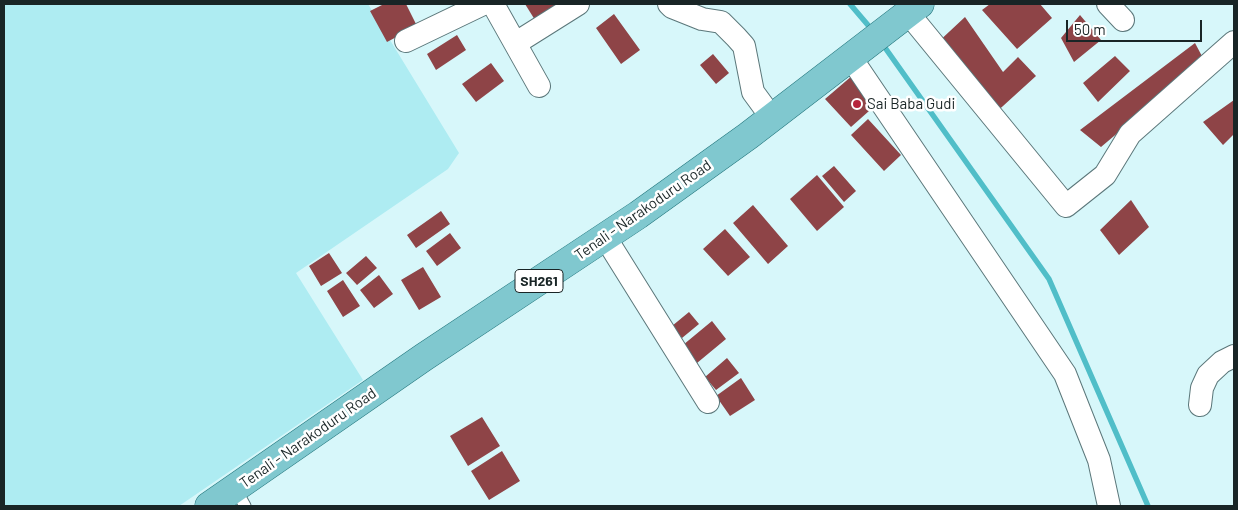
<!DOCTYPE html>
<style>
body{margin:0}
#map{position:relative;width:1238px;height:510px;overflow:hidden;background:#d7f7fa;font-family:Barlow,sans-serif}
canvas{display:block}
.frame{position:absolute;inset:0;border:5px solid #192526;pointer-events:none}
.scale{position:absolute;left:1066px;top:20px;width:136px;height:22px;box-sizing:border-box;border:2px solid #192526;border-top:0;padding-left:6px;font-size:15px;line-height:18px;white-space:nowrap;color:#192526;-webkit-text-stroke:4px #fff;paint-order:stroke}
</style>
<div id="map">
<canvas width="1238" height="510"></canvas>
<div class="frame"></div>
<div class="scale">50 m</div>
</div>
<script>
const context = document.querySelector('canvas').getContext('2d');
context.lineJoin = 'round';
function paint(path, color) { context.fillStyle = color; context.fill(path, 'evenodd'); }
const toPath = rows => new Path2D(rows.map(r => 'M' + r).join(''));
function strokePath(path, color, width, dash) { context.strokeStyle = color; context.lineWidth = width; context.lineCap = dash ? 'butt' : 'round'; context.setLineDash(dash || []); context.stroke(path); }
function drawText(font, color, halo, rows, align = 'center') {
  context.font = font + ' Barlow,sans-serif'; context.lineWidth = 5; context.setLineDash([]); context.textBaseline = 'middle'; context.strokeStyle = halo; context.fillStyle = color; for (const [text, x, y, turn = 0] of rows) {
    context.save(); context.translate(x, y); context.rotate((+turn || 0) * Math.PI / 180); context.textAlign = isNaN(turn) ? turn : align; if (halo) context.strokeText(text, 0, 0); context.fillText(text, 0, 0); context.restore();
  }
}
paint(toPath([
 [4,4,368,4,459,153,448,169,296,273,363,380,179,506,4,506]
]), '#aeecf2');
strokePath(toPath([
 [850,4,873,31],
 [881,42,1049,279,1148,506]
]), '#50bec8', 5.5);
paint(toPath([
 [384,4,406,4,417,26,387,42,370,11],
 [525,4,554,4,556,8,535,20],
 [990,4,1040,4,1052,18,1017,49,982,10],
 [614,14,640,50,621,64,596,28],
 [1080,15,1101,40,1074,62,1061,38],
 [965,17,1003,72,1018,57,1036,76,992,116,935,45],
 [457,35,466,50,436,70,427,54],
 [1195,43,1204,60,1101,147,1080,130],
 [713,54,729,73,716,84,700,65],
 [1115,56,1130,71,1098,102,1083,83],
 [491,63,504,81,476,102,462,84],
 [853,75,878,103,851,127,825,99],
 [1234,100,1234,134,1223,145,1203,122],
 [868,119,901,155,884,171,851,135],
 [834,166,856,191,844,202,822,176],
 [817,175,844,207,817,231,790,199],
 [1131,200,1149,227,1119,255,1100,230],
 [753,205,788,246,768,264,733,223],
 [441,211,450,224,416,248,407,235],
 [725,229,750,257,728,276,703,249],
 [450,233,461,248,437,266,426,251],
 [329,253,342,273,321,286,309,266],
 [366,256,377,268,357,285,346,273],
 [423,267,441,297,419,310,401,280],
 [379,275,393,294,374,308,360,290],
 [343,280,360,306,343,317,327,291],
 [689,312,699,324,682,338,672,326],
 [712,321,726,339,697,363,683,345],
 [727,358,739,373,716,390,705,377],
 [741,378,755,400,730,416,716,396],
 [482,417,500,446,468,466,450,436],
 [502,451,520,481,489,500,471,471]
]), '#8e4447');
const lane = toPath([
 [235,488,245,506]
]);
const street = toPath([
 [493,4,539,86],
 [669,4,672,7,702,19,721,22,736,37,744,46,753,92,772,118],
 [1108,4,1123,20],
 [908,13,1066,206,1105,175,1130,134,1234,42],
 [406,41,483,4],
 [516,43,578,4],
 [851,58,1065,374,1099,460,1109,506],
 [605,237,708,402],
 [1200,405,1202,388,1208,375,1222,362,1234,356]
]);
const primary = toPath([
 [209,506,424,357,638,215,748,136,920,4]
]);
strokePath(lane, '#5b777a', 13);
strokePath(street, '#5b777a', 24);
strokePath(primary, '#25787f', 29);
strokePath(lane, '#fff', 11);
strokePath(street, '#fff', 22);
strokePath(primary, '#80c8cf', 28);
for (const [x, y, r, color] of [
 [857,104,5,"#b6243b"]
]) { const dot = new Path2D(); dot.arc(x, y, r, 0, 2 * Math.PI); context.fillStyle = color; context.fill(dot); strokePath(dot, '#fff', 2); }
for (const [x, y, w] of [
 [539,281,48]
]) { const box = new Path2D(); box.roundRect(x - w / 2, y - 11.5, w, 23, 4); context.fillStyle = '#fff'; context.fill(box); strokePath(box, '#192526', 1); }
drawText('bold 14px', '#192526', null, [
 ["SH261",539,281]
]);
drawText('15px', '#192526', '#fff', [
 ["Sai Baba Gudi",867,104]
], 'left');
drawText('15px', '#192526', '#fff', [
 ["Tenali - Narakoduru Road",643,210,-35],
 ["Tenali - Narakoduru Road",308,438,-35]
]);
</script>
